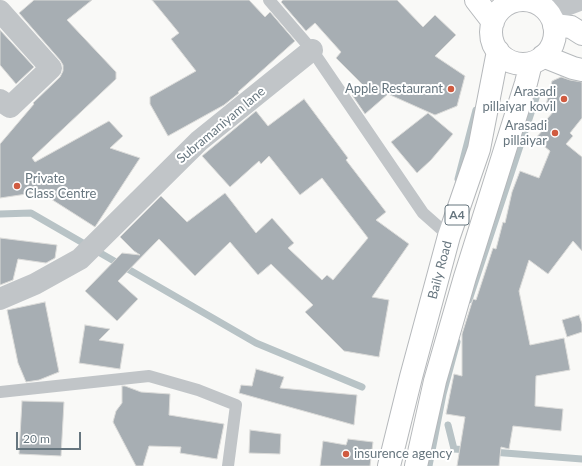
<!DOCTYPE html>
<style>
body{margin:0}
#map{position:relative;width:582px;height:466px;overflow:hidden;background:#f9f9f7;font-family:Lato,sans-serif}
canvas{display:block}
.scale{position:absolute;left:16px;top:432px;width:65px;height:18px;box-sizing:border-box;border:2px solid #67767f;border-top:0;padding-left:5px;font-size:12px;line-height:14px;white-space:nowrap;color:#67767f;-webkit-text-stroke:3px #fff;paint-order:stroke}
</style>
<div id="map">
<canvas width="582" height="466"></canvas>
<div class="scale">20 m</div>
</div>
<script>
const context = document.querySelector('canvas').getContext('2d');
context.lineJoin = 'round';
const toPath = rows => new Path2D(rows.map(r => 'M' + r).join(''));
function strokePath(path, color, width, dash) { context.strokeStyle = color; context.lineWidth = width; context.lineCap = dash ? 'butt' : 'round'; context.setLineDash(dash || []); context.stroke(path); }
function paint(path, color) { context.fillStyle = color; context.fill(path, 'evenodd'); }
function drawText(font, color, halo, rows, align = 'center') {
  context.font = font + ' Lato,sans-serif'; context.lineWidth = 4; context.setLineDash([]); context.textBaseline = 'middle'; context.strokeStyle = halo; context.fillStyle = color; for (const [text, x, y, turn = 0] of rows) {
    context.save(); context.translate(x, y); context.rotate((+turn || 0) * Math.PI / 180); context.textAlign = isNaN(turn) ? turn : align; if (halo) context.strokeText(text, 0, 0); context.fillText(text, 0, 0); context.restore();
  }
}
strokePath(toPath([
 [458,179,476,110],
 [0,214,31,213,256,343,362,387],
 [469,300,537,95],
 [448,425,454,449,468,450],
 [492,452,582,459],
 [429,466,443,394,457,342]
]), '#b8c3c6', 7);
const building = toPath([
 [34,0,92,0,67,20,116,72,116,79,32,158,35,162,109,121,123,136,110,148,140,158,95,227,40,192,0,198,0,144,34,104,33,103,60,77,63,71,63,65,60,60,19,13,34,0],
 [152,0,249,0,265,17,270,12,295,41,238,92,239,93,224,105,168,136,150,104,150,97,196,71,171,39,179,33,152,0],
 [283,0,397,0,423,27,435,15,456,35,435,56,465,76,457,106,435,115,388,94,365,114,352,95,363,85,336,58,341,52,315,23,306,31,281,2,283,0],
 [0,30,34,67,16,84,0,65,0,30],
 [561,77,570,80,582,82,582,118,570,133,573,136,566,144,582,157,582,251,573,241,548,274,529,260,519,291,530,345,564,338,570,370,536,376,535,406,563,409,561,431,513,426,509,449,501,447,499,466,457,466,465,417,446,414,454,374,462,376,462,334,473,299,476,300,493,248,496,249,503,222,505,223,512,192,520,171,539,178,550,151,535,139,543,130,540,127,554,111,546,105,552,81,561,77],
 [304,99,348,158,346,160,386,212,376,220,409,244,372,297,389,300,379,357,344,351,305,312,313,305,271,264,258,275,230,242,195,276,159,239,118,281,138,299,117,321,85,291,122,253,140,255,134,251,120,237,161,196,187,222,225,193,256,233,272,218,294,243,288,248,322,280,327,275,333,280,368,238,322,178,300,195,269,156,261,164,259,161,230,187,202,156,256,111,268,126,304,99],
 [428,113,453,134,431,160,417,173,391,142,428,113],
 [0,238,57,245,55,258,46,263,18,259,13,280,0,285,0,238],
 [45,302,59,372,39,380,26,382,18,363,7,310,45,302],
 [579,315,582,324,582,332,567,337,562,320,579,315],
 [85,325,110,329,99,340,124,344,120,369,79,363,85,325],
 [256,369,284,377,280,388,357,395,354,425,239,393,241,385,252,386,256,369],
 [122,386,125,386,141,392,170,394,169,415,224,424,217,459,180,453,181,447,149,446,143,466,136,466,113,422,116,411,122,403,122,386],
 [22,401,64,402,61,456,19,454,22,401],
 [250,430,281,434,280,454,249,453,250,430],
 [348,439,373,442,370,466,320,466,323,441,346,445,348,439]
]);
paint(building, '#a7aeb3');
strokePath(building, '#dbdbd9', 1);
const primary = toPath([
 [554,25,571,27,582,34],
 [543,56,573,68,582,70]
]);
const trunk = toPath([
 [476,0,493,22],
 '491 32a32 32 0 1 1 64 0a32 32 0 1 1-64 0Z',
 [389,466,411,377,449,236,479,149,498,51],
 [416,466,435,381,465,277,526,83,531,63]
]);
strokePath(primary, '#b5b9bc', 24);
strokePath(trunk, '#b5b8bb', 24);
strokePath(toPath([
 [269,0,312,50,423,213,449,236],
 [0,392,149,376,198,390,236,405,228,466]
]), '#c1c5c8', 12);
strokePath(toPath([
 [0,11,51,68,10,107,0,100],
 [0,299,35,284,80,259,199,141,312,50]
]), '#c1c5c8', 22);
strokePath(toPath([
 [548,12,579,0]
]), '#c1c5c8', 22);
strokePath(primary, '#fff', 22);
strokePath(trunk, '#fff', 22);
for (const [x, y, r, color] of [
 [451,89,4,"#d05b40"],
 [564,99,4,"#d05b40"],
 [555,133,4,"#d05b40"],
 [17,186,4,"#d05b40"],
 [346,454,4,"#d05b40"]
]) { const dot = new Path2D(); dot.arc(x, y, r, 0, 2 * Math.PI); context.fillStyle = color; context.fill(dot); strokePath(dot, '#fff', 1.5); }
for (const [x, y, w] of [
 [457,215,24]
]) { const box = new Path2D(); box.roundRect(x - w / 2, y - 10, w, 20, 3); context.fillStyle = '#fff'; context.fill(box); strokePath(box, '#67767f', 1); }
drawText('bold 12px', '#67767f', null, [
 ["A4",457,215]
]);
drawText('13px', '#67767f', '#fff', [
 ["Apple Restaurant",443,89],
 ["Arasadi",556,92],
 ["pillaiyar kovil",556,107],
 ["Arasadi",547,126],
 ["pillaiyar",547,141],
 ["Private",25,179,"left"],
 ["Class Centre",25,194,"left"],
 ["insurence agency",354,454,"left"]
], 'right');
drawText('13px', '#67767f', '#fff', [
 ["Subramaniyam lane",221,125,-40],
 ["Baily Road",440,270,-75]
]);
</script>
